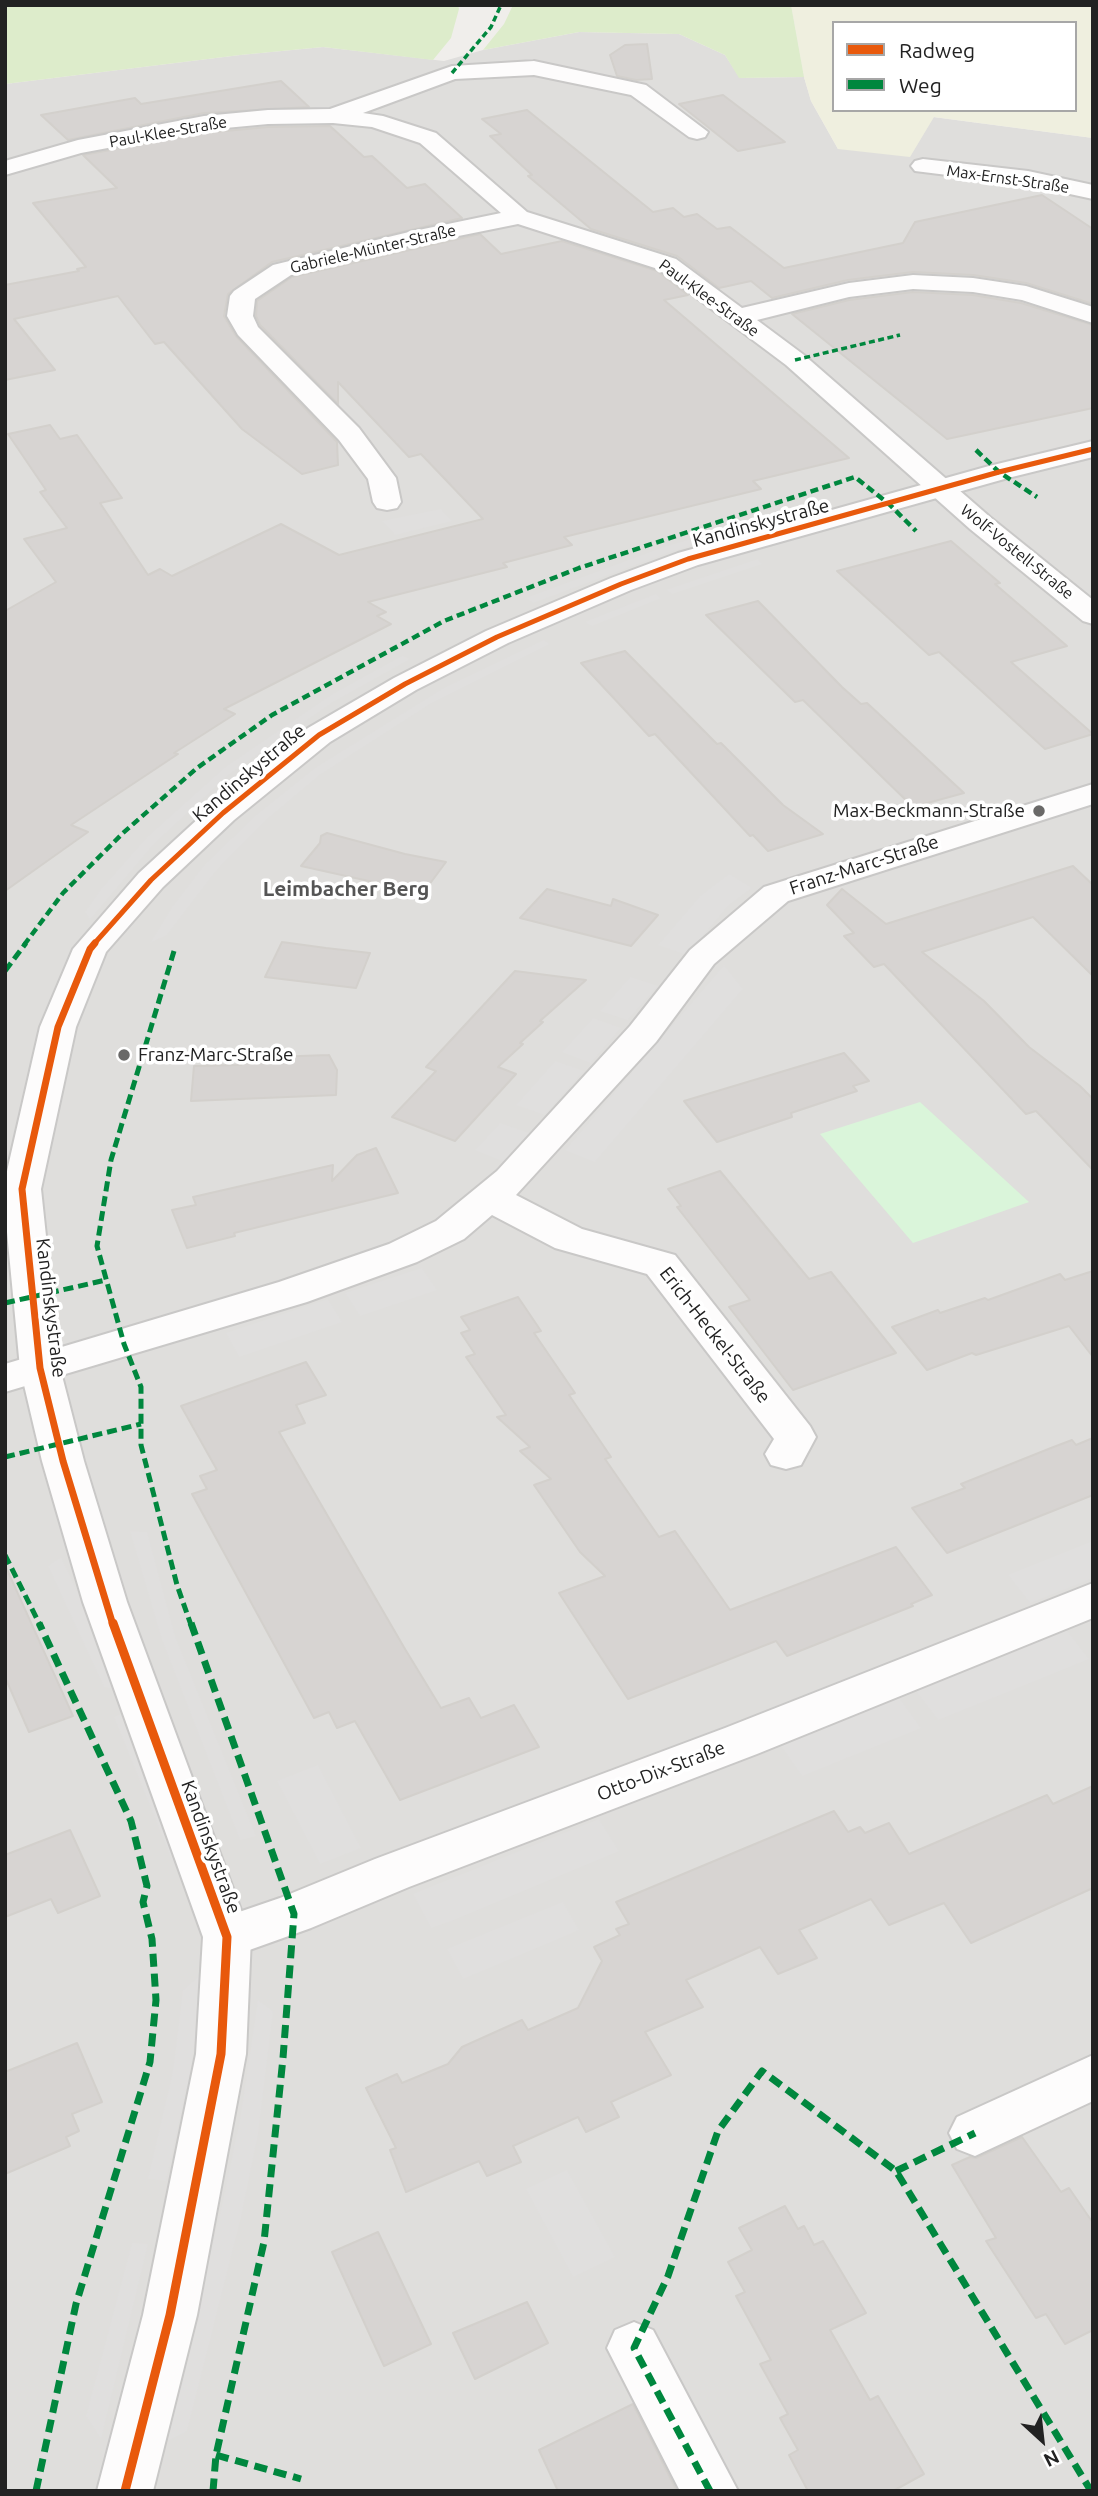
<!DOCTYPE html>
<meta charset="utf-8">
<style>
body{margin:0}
#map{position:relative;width:1098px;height:2496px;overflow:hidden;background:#f0eeeb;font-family:Ubuntu,sans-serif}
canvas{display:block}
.frame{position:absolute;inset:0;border:7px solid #222;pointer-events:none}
.legend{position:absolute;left:832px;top:21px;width:245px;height:91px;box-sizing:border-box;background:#fff;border:2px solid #a7a7a7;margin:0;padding:9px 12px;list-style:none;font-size:21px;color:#222}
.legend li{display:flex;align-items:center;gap:14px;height:35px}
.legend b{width:35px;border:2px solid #a7a7a7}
.north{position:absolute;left:1007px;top:2405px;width:70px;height:70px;-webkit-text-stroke:5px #fff;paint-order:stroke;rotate:153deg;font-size:19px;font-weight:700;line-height:28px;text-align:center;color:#222}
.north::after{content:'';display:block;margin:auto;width:24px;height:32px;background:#222;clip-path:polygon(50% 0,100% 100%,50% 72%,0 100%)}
</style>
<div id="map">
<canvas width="1098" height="2496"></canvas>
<div class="frame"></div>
<ul class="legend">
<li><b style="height:9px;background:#e8590c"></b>Radweg</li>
<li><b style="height:9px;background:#00873e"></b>Weg</li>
</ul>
<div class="north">N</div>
</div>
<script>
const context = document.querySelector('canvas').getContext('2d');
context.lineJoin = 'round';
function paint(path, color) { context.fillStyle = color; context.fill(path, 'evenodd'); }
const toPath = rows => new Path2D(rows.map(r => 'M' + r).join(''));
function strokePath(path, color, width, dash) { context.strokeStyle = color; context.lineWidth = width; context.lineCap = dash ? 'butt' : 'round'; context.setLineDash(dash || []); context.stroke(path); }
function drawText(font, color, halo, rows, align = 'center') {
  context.font = font + ' Ubuntu,sans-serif'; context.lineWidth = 7; context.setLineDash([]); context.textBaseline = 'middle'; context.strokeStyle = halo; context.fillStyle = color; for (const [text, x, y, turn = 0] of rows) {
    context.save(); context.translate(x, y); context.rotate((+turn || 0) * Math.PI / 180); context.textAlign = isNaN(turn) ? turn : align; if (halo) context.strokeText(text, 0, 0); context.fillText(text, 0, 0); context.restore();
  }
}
paint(toPath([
 [579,32,679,34,725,55,740,78,804,77,811,101,838,149,933,117,1093,138,1093,2491,5,2491,5,84,240,55,323,47,444,61,483,50]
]), '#dfdedc');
paint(toPath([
 [791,5,1093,5,1093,138,934,117,910,157,838,149,811,101,804,77],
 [834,23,1075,23,1075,110,834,110]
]), '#efefdf');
paint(toPath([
 [5,5,458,5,459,9,451,38,433,60,323,47,240,55,5,84],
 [513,5,791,5,804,77,739,78,725,55,679,34,579,32,483,50,504,24]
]), '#ddeccb');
paint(toPath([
 [920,1102,1029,1202,913,1243,820,1134]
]), '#daf5da');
paint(toPath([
 [816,503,822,505,670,552,533,603,526,598,664,547],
 [441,509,452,521,395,535,382,521],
 [758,559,762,564,672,594,666,590],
 [656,594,661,598,592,626,585,622],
 [544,640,550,644,430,704,321,774,265,821,216,871,167,935,150,943,172,907,205,864,256,815,315,768,444,688],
 [402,656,410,659,333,702,231,773,154,844,90,920,85,912,101,889,147,837,224,768,331,695],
 [729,874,752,888,729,905,687,955,658,945,700,896],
 [724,965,743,989,595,1162,565,1150],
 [630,977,658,986,628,1020,600,1011],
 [593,1018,621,1028,591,1063,562,1052],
 [555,1061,584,1071,545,1115,516,1105],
 [500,1123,529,1133,505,1162,475,1150],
 [422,1268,437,1290,360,1316,345,1293],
 [328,1299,342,1322,239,1357,226,1333],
 [130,1531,147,1532,175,1636,256,1836,240,1840,162,1640],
 [1093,1541,1093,1578,1030,1603,1008,1575],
 [61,1557,106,1652,122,1690,104,1687,48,1566],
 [1066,1629,1089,1659,938,1720,915,1690],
 [898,1696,921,1728,802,1776,780,1745],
 [129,1711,187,1862,172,1860,114,1717],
 [318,1765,361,1848,320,1864,277,1781],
 [599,1819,619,1851,451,1921,431,1928,413,1894],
 [563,1902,579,1930,463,1979,447,1949],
 [200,1975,197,2025,191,2068,166,2181,148,2179,173,2071,183,1990],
 [258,2000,273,2011,258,2134,241,2217,187,2431,165,2442,223,2201,241,2114],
 [567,2170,615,2257,573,2277,526,2189],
 [132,2243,148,2244,101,2439,86,2416]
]), '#e0dfde');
const building = toPath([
 [647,44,652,79,636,80,617,76,610,55,625,45,647,44],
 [281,81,309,107,204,113,68,140,41,115,135,98,141,104,281,81],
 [723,95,785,142,738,151,679,104,723,95],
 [527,110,653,212,673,208,684,217,697,214,717,229,730,227,784,268,903,243,915,222,1042,195,1093,229,1093,304,1026,283,973,275,913,272,848,280,772,298,751,281,719,288,677,256,591,229,528,176,532,175,490,136,501,134,482,119,527,110],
 [330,126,364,157,372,156,407,188,425,184,462,218,272,262,228,294,224,316,236,336,337,442,338,465,302,474,242,429,164,342,155,344,118,296,14,319,55,370,5,380,5,285,79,271,77,269,86,267,33,203,117,188,83,155,204,133,268,127,330,126],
 [480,234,501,254,562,241,657,271,688,295,664,300,849,458,753,481,761,489,564,537,572,545,503,563,507,567,368,602,386,612,377,616,391,624,224,709,235,714,174,753,178,754,71,825,88,832,5,891,5,611,56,582,24,539,67,528,40,492,46,490,8,434,50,425,60,439,77,435,122,498,100,503,148,575,160,569,172,576,281,524,339,555,483,519,421,454,409,457,338,382,338,404,260,325,256,316,257,301,292,277,480,234],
 [913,292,973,295,1021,303,1093,325,1093,408,947,439,792,314,849,300,913,292],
 [951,541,1000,583,995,584,1067,646,1011,662,1093,734,1045,749,939,652,929,655,837,571,951,541],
 [758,601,842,687,861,704,867,703,964,793,913,807,803,700,795,702,706,615,758,601],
 [625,651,717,744,721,743,783,805,823,834,768,851,753,835,750,836,655,734,649,736,581,663,625,651],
 [327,833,405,854,446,862,423,893,301,866,320,843,321,836,327,833],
 [1073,866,1093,885,1093,976,1033,917,922,952,984,1001,1029,1047,1080,1086,1093,1099,1093,1170,1036,1111,1026,1114,884,964,874,967,844,936,854,933,827,905,842,889,886,924,1073,866],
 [547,889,611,906,613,899,658,915,631,946,520,918,547,889],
 [282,942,326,948,370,953,356,988,265,977,282,942],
 [515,971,586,980,540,1021,543,1022,520,1043,523,1044,498,1067,516,1074,455,1141,392,1117,436,1071,426,1067,515,971],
 [844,1053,869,1081,853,1086,857,1091,791,1113,792,1117,717,1142,684,1101,844,1053],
 [329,1055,337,1070,336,1095,191,1101,194,1066,241,1065,242,1058,329,1055],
 [376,1148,398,1193,234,1233,235,1236,187,1248,172,1210,196,1205,193,1197,333,1165,332,1181,357,1155,376,1148],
 [720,1171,809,1279,831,1272,896,1353,793,1390,729,1307,750,1300,677,1207,681,1206,668,1189,720,1171],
 [1093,1271,1093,1357,1069,1326,976,1355,972,1353,927,1370,892,1327,938,1310,940,1313,985,1298,988,1300,1060,1274,1065,1280,1093,1271],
 [518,1297,541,1331,534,1333,575,1393,569,1395,611,1457,605,1459,659,1537,675,1531,730,1610,896,1547,932,1595,911,1604,913,1606,787,1656,776,1641,628,1699,559,1593,605,1576,580,1552,534,1485,551,1479,520,1451,530,1447,497,1417,506,1415,466,1357,475,1354,461,1333,470,1330,461,1317,518,1297],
 [306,1362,326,1395,296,1405,305,1423,279,1432,405,1649,441,1708,469,1698,481,1718,514,1705,539,1747,400,1800,355,1721,337,1728,329,1712,314,1718,192,1494,207,1489,200,1476,217,1470,181,1406,306,1362],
 [1093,1438,1093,1495,947,1553,912,1508,965,1488,961,1484,1051,1448,1072,1440,1076,1445,1093,1438],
 [5,1565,73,1716,29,1732,5,1677,5,1565],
 [1093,1786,1093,1888,971,1943,944,1903,889,1925,871,1899,799,1930,817,1958,778,1974,760,1947,686,1980,703,2007,645,2032,671,2075,611,2102,619,2117,586,2132,578,2117,513,2146,521,2162,487,2176,479,2161,406,2192,390,2150,396,2148,366,2088,397,2074,402,2083,448,2064,462,2047,522,2020,528,2030,578,2008,602,1961,594,1947,620,1935,616,1929,629,1924,616,1902,834,1811,848,1832,860,1827,865,1833,889,1823,909,1854,1047,1795,1053,1804,1093,1786],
 [70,1830,100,1896,58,1913,51,1899,5,1917,5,1855,70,1830],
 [77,2043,102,2102,72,2114,79,2131,66,2137,70,2146,5,2174,5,2072,77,2043],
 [1022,2137,1061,2192,1069,2188,1093,2223,1093,2330,1065,2344,1046,2314,1036,2318,986,2241,996,2238,952,2165,970,2157,976,2158,1022,2137],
 [785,2206,798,2229,804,2226,814,2245,823,2241,866,2313,830,2330,870,2400,878,2396,924,2474,893,2491,808,2491,789,2455,798,2450,780,2418,788,2414,760,2364,771,2360,736,2296,745,2292,728,2262,752,2250,739,2228,785,2206],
 [378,2232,431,2344,384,2366,332,2252,378,2232],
 [527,2302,548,2343,475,2379,453,2333,527,2302],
 [633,2404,677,2491,558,2491,539,2450,633,2404]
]);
paint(building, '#d7d4d2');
strokePath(building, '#d3d0cc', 2);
const minor = toPath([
 [534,61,646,85,708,132,705,137,697,139,689,137,631,95,534,75,455,79,363,113,383,116,436,133,527,212,676,259,742,308,849,283,913,275,973,278,1026,286,1093,307,1093,323,1022,300,973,292,913,289,849,297,757,320,804,355,990,517,1093,600,1093,624,1083,621,970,529,786,365,658,269,518,224,409,246,291,275,255,299,253,316,258,327,359,428,396,478,401,502,397,508,387,510,377,508,373,502,368,479,339,440,238,335,227,316,230,296,234,291,273,265,409,232,501,213,420,143,372,127,333,123,268,124,204,130,81,153,5,175,5,161,78,140,204,116,268,110,330,109,452,66,534,61],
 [923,159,1028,171,1093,185,1093,199,1028,185,915,171,911,166,915,161,923,159],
 [1093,784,1093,804,788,901,714,964,656,1042,516,1195,582,1229,675,1255,810,1426,816,1437,801,1465,786,1469,771,1465,765,1454,774,1439,647,1274,555,1248,492,1215,464,1239,417,1262,307,1302,5,1392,5,1364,279,1282,389,1244,436,1221,497,1171,630,1026,690,950,764,887,1093,784],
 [1093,1583,1093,1618,757,1754,409,1887,311,1928,227,1958,210,1952,203,1937,210,1922,280,1898,375,1859,725,1728,1093,1583],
 [1093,2055,1093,2101,975,2156,957,2149,949,2133,957,2117,1093,2055],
 [634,2322,653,2330,738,2491,680,2491,607,2348,615,2330,634,2322]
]);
const tertiary = toPath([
 [1093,441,1093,457,1008,478,698,565,631,590,508,643,416,690,330,742,234,820,163,887,106,952,76,1027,41,1189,60,1368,84,1461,127,1602,251,1937,246,2054,197,2315,153,2491,97,2491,143,2315,196,2054,203,1937,83,1602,42,1461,20,1368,5,1211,5,1180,40,1027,73,949,139,873,212,806,308,728,394,678,486,631,611,578,678,553,989,466,1093,441]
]);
strokePath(minor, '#c9c8c7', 4);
strokePath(tertiary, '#c9c8c7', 4);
paint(minor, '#fdfcfc');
paint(tertiary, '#fdfcfc');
strokePath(toPath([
 [452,73,491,27,501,5],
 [795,360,900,335]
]), '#00873e', 3.5, [6, 3.5]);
strokePath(toPath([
 [976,450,999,472,1037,497],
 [24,945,63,893,123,833,197,768,272,715,444,621,579,568,855,477,890,505,916,531]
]), '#00873e', 4.5, [8, 4.5]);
strokePath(toPath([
 [174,951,111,1160,97,1246,124,1344,141,1387,141,1445,177,1585,191,1625],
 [5,971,26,943],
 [5,1303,106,1280],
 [5,1457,141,1424],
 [5,1555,40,1625]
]), '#00873e', 5, [10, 5]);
strokePath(toPath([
 [191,1623,294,1914,283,2058,264,2242,216,2455,213,2491],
 [896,2171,975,2133],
 [216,2455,301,2479],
 [36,2491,76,2304,150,2062,156,2000,152,1939,143,1902,147,1886,131,1821,39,1623],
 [710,2491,634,2348,668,2276,718,2131,762,2071,896,2171,1091,2491]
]), '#00873e', 7, [13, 7]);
strokePath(toPath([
 [93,945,151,880,223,813,319,735,405,684,497,637,621,584,688,559,999,472,1093,449]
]), '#e8590c', 5);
strokePath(toPath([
 [95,943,90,949,58,1027,22,1189,40,1368,63,1461,113,1625]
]), '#e8590c', 7);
strokePath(toPath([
 [113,1623,227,1937,221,2054,170,2315,125,2491]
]), '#e8590c', 9);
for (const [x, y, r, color] of [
 [1039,811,7,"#6a6968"],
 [124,1055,7,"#6a6968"]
]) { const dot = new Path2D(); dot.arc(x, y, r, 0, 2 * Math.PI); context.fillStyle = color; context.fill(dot); strokePath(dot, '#fff', 2.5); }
drawText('16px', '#222', '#fff', [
 ["Paul-Klee-Straße",168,132,-10],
 ["Max-Ernst-Straße",1008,179,8],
 ["Gabriele-Münter-Straße",373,249,-13],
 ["Paul-Klee-Straße",709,298,36],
 ["Wolf-Vostell-Straße",1017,552,39]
]);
drawText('19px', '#222', '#fff', [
 ["Kandinskystraße",761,523,-15],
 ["Kandinskystraße",249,773,-40],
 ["Franz-Marc-Straße",864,865,-18],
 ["Kandinskystraße",51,1308,83],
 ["Erich-Heckel-Straße",715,1335,52],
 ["Otto-Dix-Straße",661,1771,-21],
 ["Kandinskystraße",211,1847,70]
]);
drawText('19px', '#222', '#fff', [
 ["Max-Beckmann-Straße",1025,811],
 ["Franz-Marc-Straße",138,1055,"left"]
], 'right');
drawText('bold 21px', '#555', '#fff', [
 ["Leimbacher Berg",346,889]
]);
</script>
